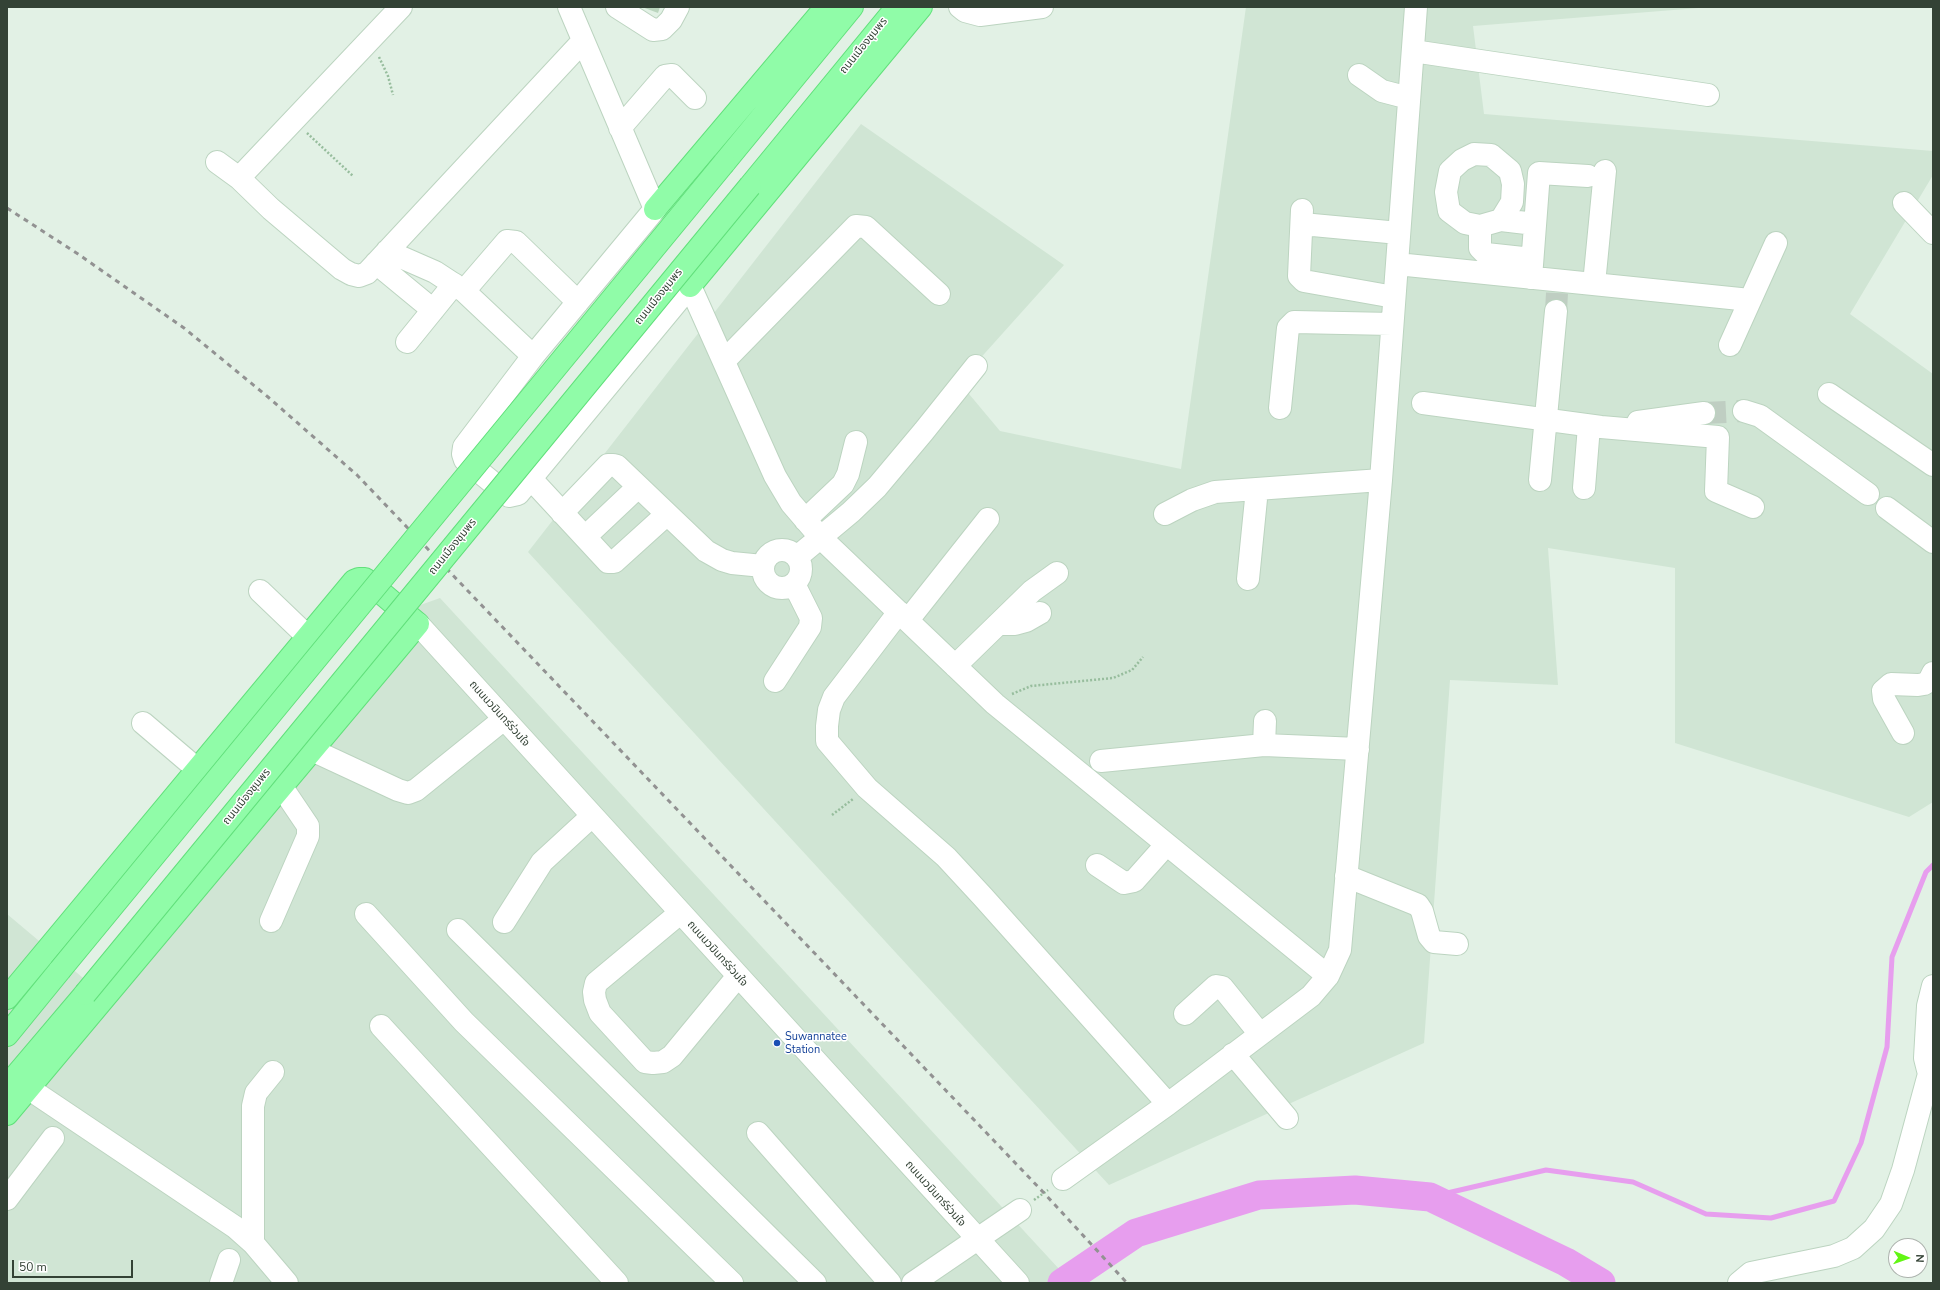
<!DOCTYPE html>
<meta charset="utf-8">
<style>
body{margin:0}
#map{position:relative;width:1940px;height:1290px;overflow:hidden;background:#e2f1e5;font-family:"Nunito Sans",sans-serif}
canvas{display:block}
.frame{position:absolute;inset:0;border:8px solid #334235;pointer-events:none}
.north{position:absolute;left:1888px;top:1238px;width:40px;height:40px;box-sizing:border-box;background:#fff;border:1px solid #adb3ae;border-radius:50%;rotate:92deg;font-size:11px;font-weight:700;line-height:16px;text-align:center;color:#334235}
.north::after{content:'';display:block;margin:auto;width:14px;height:18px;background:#62f614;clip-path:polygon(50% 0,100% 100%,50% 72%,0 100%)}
.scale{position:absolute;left:12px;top:1260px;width:121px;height:18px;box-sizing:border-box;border:2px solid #334235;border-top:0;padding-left:5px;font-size:12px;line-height:14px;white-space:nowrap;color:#334235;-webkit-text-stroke:3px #fff;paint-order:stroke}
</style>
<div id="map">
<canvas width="1940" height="1290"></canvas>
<div class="frame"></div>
<div class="north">N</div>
<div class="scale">50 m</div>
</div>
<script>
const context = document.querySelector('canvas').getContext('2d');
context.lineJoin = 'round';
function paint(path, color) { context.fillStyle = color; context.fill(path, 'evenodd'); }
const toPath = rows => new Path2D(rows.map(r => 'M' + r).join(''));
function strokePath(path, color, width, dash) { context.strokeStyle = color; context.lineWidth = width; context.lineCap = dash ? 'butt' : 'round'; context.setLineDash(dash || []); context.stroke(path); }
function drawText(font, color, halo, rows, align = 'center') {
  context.font = font + ' "Nunito Sans","Noto Sans Thai",sans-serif'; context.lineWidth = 3; context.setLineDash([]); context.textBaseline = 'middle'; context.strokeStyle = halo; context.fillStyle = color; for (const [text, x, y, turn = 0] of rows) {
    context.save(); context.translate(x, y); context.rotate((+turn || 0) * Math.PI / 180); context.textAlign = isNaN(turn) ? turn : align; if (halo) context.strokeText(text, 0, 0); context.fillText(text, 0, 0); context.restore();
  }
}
paint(toPath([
 [1246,7,1711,7,1473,26,1484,114,1933,151,1933,175,1850,314,1933,374,1933,802,1909,817,1675,743,1675,568,1548,548,1558,685,1450,680,1424,1043,1109,1185,528,552,861,124,1064,265,959,382,1000,431,1181,469],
 [440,598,1072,1283,7,1283,7,914,95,988,412,608]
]), '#d0e5d4');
strokePath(toPath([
 [1430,1197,1546,1170,1633,1182,1706,1214,1771,1218,1834,1201,1861,1143,1887,1047,1892,957,1926,872,1933,865]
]), '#e79eee', 5);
strokePath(toPath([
 [1062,1283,1136,1233,1259,1195,1355,1190,1430,1197,1566,1262,1601,1283]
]), '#e79eee', 29);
paint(toPath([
 [642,7,660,7,658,13]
]), '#bbd5be');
strokePath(toPath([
 [1556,311,1557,293],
 [1704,413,1744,411]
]), '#bfcec2', 22, [22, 11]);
const minor = toPath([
 [569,7,655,209,533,356,464,447,463,454,465,460,509,496,518,494,690,286,775,476,791,503,821,538,995,704,1328,976],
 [617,7,653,30,662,29,671,20,678,7],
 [960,7,965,11,980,15,1042,7],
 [1413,51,1708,95],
 [1359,75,1382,91,1409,98],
 [620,128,665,76,672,75,695,98],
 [217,162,239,178,271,209,342,269,351,274,359,276,367,273,583,41],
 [239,178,401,7],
 [1904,203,1933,233],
 [1302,210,1299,276,1304,281,1394,297],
 [1501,220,1512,202,1513,184,1510,171,1491,155,1474,154,1462,160,1450,171,1446,192,1449,211,1465,223,1480,226,1501,220,1535,224],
 [1302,224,1399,233],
 [1480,226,1480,248,1486,254,1532,259],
 [387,251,435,272,464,291,533,356],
 [376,263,433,310],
 [1397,264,1750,300],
 [1531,278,1539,173,1588,176],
 [1594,284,1605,171],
 [464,291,507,241,516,242,578,302],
 [407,342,454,284],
 [1730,345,1776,243],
 [724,361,856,226,866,227,939,294],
 [1829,394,1933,465],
 [1423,403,1601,427,1718,437,1716,491,1753,507],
 [1280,408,1288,328,1294,322,1392,324],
 [1744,411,1760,416,1868,494],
 [1638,422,1704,413],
 [532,480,608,562,614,562,666,515],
 [1540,480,1556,311],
 [1584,488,1589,426],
 [1887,508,1933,542],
 [562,513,608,465,613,465,617,466,706,551,722,560,732,563,763,566],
 [1165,514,1192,500,1215,492,1381,480],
 [805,520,843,484,848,474,856,442],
 [585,537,638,487],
 '763 569a19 19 0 1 1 38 0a19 19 0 1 1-38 0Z',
 [797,557,851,512,877,487,924,431,976,366],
 [1248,579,1257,489],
 [260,591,307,636],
 [899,612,834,697,829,710,827,726,827,741,867,788,946,857,983,897,1168,1104],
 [908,620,988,519],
 [418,624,1018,1283],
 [998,624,1015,624,1026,621,1040,613],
 [955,666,1032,591,1057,573],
 [775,681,810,627,811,618,794,584],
 [143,723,197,769],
 [1903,733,1884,699,1883,691,1891,684,1918,685,1924,684,1929,681,1933,673],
 [1264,745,1265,721],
 [312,750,398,790,408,793,416,790,504,719],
 [1101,761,1264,745,1358,749],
 [1097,865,1124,883,1134,881,1166,845],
 [1346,876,1418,905,1422,911,1429,936,1434,942,1457,944],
 [680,913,596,983,594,992,595,1000,600,1013,645,1062,653,1063,663,1062,672,1056,738,976],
 [366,914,464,1022,732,1283],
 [271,921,308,836,308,826,281,786],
 [504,922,542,862,592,816],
 [458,930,815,1283],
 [1933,986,1928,1006,1925,1058,1929,1074,1933,1077],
 [1185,1014,1216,986,1222,987,1260,1034],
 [381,1026,617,1283],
 [1233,1054,1287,1118],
 [28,1088,235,1227,253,1243,287,1283],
 [758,1133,890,1283],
 [1063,1179,1168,1104,1311,996,1328,976,1340,950,1381,480,1416,7],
 [7,1199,53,1138],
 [253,1243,253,1106,256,1093,273,1072],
 [221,1283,229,1260],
 [913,1283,1020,1210],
 [1739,1283,1751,1273,1834,1256,1853,1248,1874,1229,1891,1204,1903,1170,1929,1074]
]);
const major = toPath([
 [724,163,852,7],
 [750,186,897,7],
 [655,209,826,7],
 [690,286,921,7],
 [7,998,354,581,359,579,365,579,418,624,7,1114],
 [7,1035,60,970],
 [7,1086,85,994]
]);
strokePath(minor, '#bcd4c0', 24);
strokePath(major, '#61e07b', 24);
strokePath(toPath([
 [379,57,388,76,393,95],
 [307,133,353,176],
 [1012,694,1031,686,1113,678,1132,670,1143,657],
 [832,815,853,799],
 [1034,1200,1048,1190]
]), '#97bd9d', 2.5, [2, 2]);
strokePath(minor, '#fff', 22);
strokePath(major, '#90fca8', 22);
strokePath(toPath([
 [7,208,78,254,184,328,268,397,357,475,1044,1193,1127,1283]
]), '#929292', 3, [5, 5]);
const majorBridge = toPath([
 [60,970,724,163],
 [85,994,750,186]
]);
strokePath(majorBridge, '#61e07b', 24, []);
strokePath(majorBridge, '#90fca8', 22);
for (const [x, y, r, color] of [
 [777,1043,4,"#1a4fb4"]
]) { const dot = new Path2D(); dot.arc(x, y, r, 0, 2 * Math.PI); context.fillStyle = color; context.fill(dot); strokePath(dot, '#fff', 1.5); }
drawText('11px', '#334235', '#fff', [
 ["ถนนเมืองชุมพร",864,46,-51],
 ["ถนนเมืองชุมพร",659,297,-51],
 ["ถนนเมืองชุมพร",453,547,-51],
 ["ถนนนวมินทร์ร่วมใจ",499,714,48],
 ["ถนนเมืองชุมพร",247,797,-51],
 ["ถนนนวมินทร์ร่วมใจ",717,954,48],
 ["ถนนนวมินทร์ร่วมใจ",935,1194,48]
]);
drawText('11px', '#164399', '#fff', [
 ["Suwannatee",785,1037],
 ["Station",785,1050]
], 'left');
</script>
